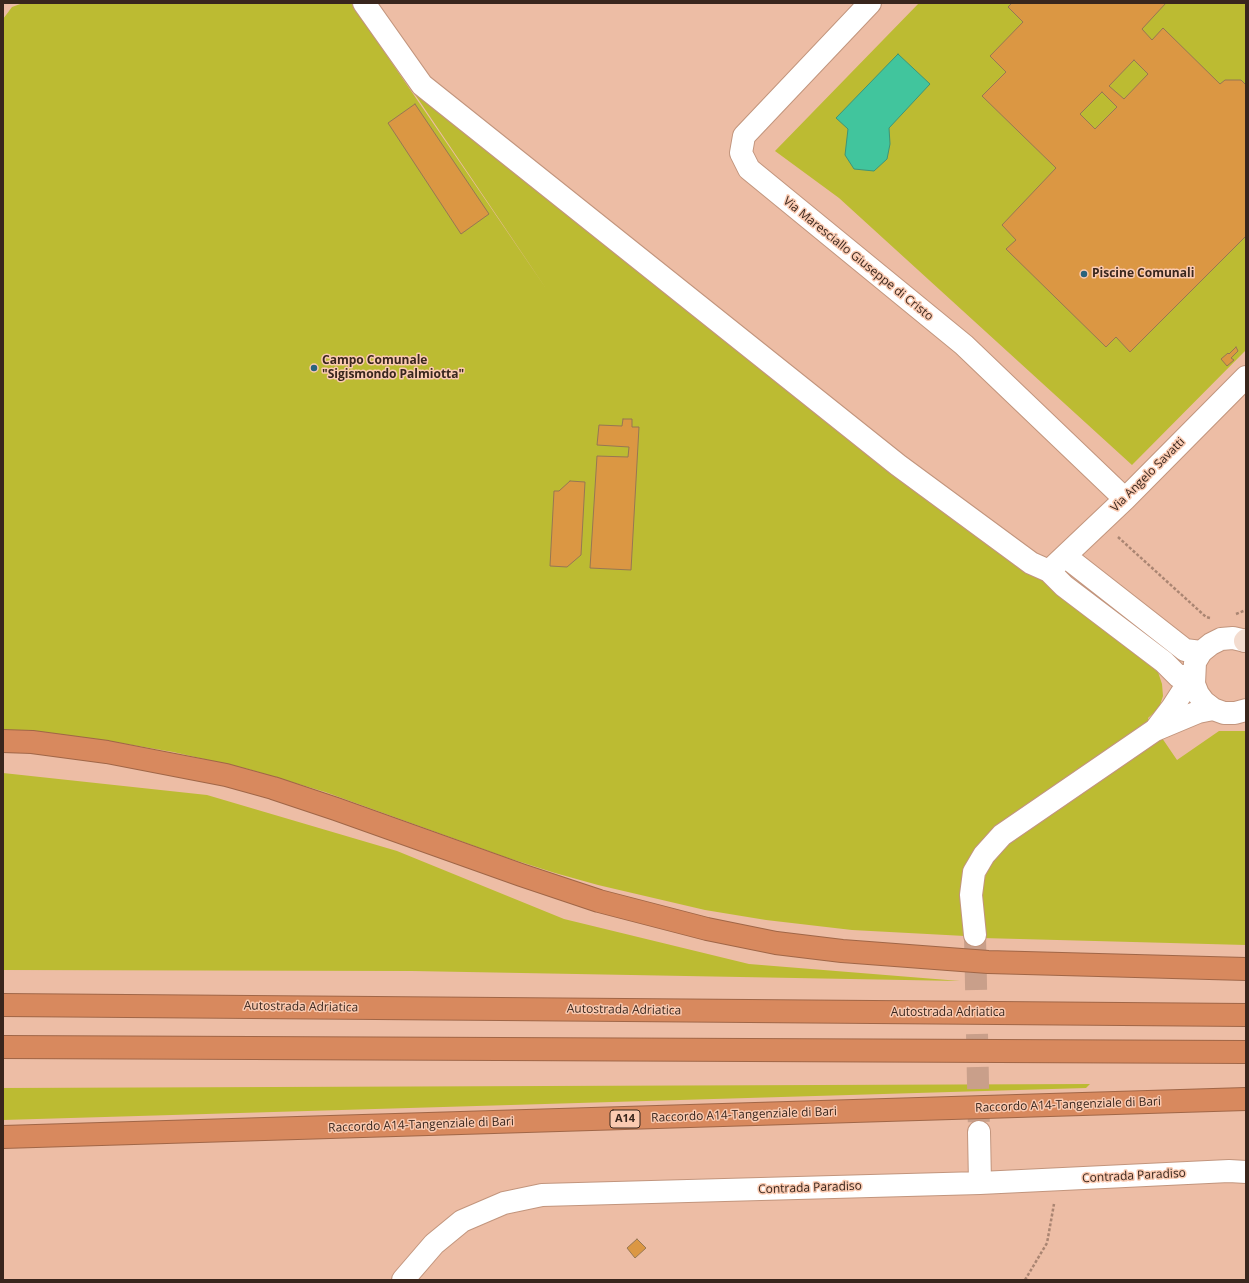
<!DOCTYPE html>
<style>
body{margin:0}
#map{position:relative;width:1249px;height:1283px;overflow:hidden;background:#edbda5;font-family:"Open Sans",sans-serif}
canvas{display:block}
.frame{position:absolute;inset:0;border:4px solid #39261d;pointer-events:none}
</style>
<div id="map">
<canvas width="1249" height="1283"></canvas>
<div class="frame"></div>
</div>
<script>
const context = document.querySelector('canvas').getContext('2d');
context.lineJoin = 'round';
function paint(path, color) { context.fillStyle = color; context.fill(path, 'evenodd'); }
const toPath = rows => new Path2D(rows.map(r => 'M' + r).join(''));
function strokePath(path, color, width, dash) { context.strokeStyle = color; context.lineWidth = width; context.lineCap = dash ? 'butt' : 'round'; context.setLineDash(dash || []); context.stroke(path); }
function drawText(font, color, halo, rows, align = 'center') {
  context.font = font + ' "Open Sans",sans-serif'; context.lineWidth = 3; context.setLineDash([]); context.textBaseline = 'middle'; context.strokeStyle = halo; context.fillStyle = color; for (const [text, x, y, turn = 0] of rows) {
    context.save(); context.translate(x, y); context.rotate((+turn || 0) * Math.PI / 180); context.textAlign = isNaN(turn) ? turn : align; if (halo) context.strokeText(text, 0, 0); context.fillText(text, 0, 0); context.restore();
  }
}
paint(toPath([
 [23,3,351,3,547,290,412,90,892,469,1147,657,1145,662,1158,672,1162,684,1163,696,1159,708,1148,718,1150,724,1001,822,978,845,967,870,965,936,852,930,766,920,705,910,598,885,555,873,505,857,325,792,248,769,173,752,97,739,3,730,3,19,12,7],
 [919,3,1246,3,1246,350,1132,465,839,198,775,151],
 [1219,731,1246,731,1246,945,982,938,980,902,982,885,987,872,994,858,1008,845,1028,828,1162,738,1177,760],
 [3,773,207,795,397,851,564,919,749,964,960,981,412,971,3,970],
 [1090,1084,1086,1088,3,1120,3,1088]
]), '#bcbb32');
const water = toPath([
 [898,54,930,84,889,128,890,144,887,159,874,171,854,169,845,155,848,129,836,118,898,54]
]);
paint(water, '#41c59d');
strokePath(water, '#3f9577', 1);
const building = toPath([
 [1012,3,1166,3,1142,29,1152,40,1163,28,1220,84,1225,80,1241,80,1246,85,1246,236,1130,352,1116,337,1106,347,1006,249,1016,240,1002,225,1056,168,982,96,1006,72,990,56,1023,22,1008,7,1012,3],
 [1134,60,1148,74,1124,99,1109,86,1134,60],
 [1102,92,1117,107,1095,129,1080,114,1102,92],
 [415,104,489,214,461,234,388,123,415,104],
 [1236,347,1238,351,1231,358,1234,360,1227,366,1221,359,1228,353,1229,354,1236,347],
 [623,419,632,419,632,427,639,427,631,570,590,568,597,456,628,457,629,447,597,445,599,425,622,426,623,419],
 [570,481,585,482,581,555,567,567,550,566,554,491,559,491,570,481],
 [637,1239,646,1248,635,1258,627,1248,637,1239]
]);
paint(building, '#db9743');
strokePath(building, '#977753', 1);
strokePath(toPath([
 [975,935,979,1132]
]), '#c99f8a', 22, [22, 11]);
const street = toPath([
 [364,3,422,85,898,465,1031,563,1049,571,1064,586,1164,662,1179,677,1194,674],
 [870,3,744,136,741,153,749,169,964,345,1125,499],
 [1065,556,1185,650,1201,652],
 [1049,571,1125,499,1246,377],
 [1246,641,1233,638,1221,639,1211,644,1201,652,1195,662,1194,684,1198,694,1204,702,1213,709,1224,713,1235,713,1246,710],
 [1156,729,1172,708,1194,674],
 [975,935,971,895,974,872,984,855,1002,835,1155,730,1198,712,1213,709],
 [979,1132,980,1183],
 [403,1280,434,1244,462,1221,504,1203,542,1195,980,1183,1229,1171,1246,1172]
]);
const secondary = toPath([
 [1245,641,1246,640]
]);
const highway = toPath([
 [3,741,32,742,107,752,226,775,273,788,336,809,521,875,599,901,707,929,776,943,842,951,988,962,1246,969],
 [3,1005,1246,1015],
 [3,1047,1246,1052],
 [3,1137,1246,1099]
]);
strokePath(street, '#c2957d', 24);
strokePath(secondary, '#c2957d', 24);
strokePath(highway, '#a06647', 24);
strokePath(toPath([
 [1118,537,1206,617,1210,618],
 [1236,614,1246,610],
 [1025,1280,1047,1243,1054,1204]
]), '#aa8572', 2.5, [3, 2]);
strokePath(street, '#fff', 22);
strokePath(secondary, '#f3dccf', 22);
strokePath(highway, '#d8895e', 22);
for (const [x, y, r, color] of [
 [1084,274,4,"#29637c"],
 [314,368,4,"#29637c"]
]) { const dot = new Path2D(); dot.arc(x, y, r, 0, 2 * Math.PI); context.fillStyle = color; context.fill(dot); strokePath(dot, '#facab1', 1.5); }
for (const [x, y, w] of [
 [625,1119,30]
]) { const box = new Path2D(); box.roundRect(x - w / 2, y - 9, w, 18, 3); context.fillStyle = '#facab1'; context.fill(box); strokePath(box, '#39261d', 1); }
drawText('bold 11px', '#39261d', null, [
 ["A14",625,1119]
]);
drawText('12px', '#39261d', '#facab1', [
 ["Via Maresciallo Giuseppe di Cristo",858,259,39],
 ["Via Angelo Savatti",1148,475,-45],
 ["Autostrada Adriatica",301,1007,1],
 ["Autostrada Adriatica",624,1010,1],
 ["Autostrada Adriatica",948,1013],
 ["Raccordo A14-Tangenziale di Bari",1068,1105,-2],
 ["Raccordo A14-Tangenziale di Bari",744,1115,-2],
 ["Raccordo A14-Tangenziale di Bari",421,1125,-2],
 ["Contrada Paradiso",1134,1176,-3],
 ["Contrada Paradiso",810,1188,-2]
]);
drawText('bold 12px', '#39261d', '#facab1', [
 ["Piscine Comunali",1092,274],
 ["Campo Comunale",322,361],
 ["\"Sigismondo Palmiotta\"",322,375]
], 'left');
</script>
